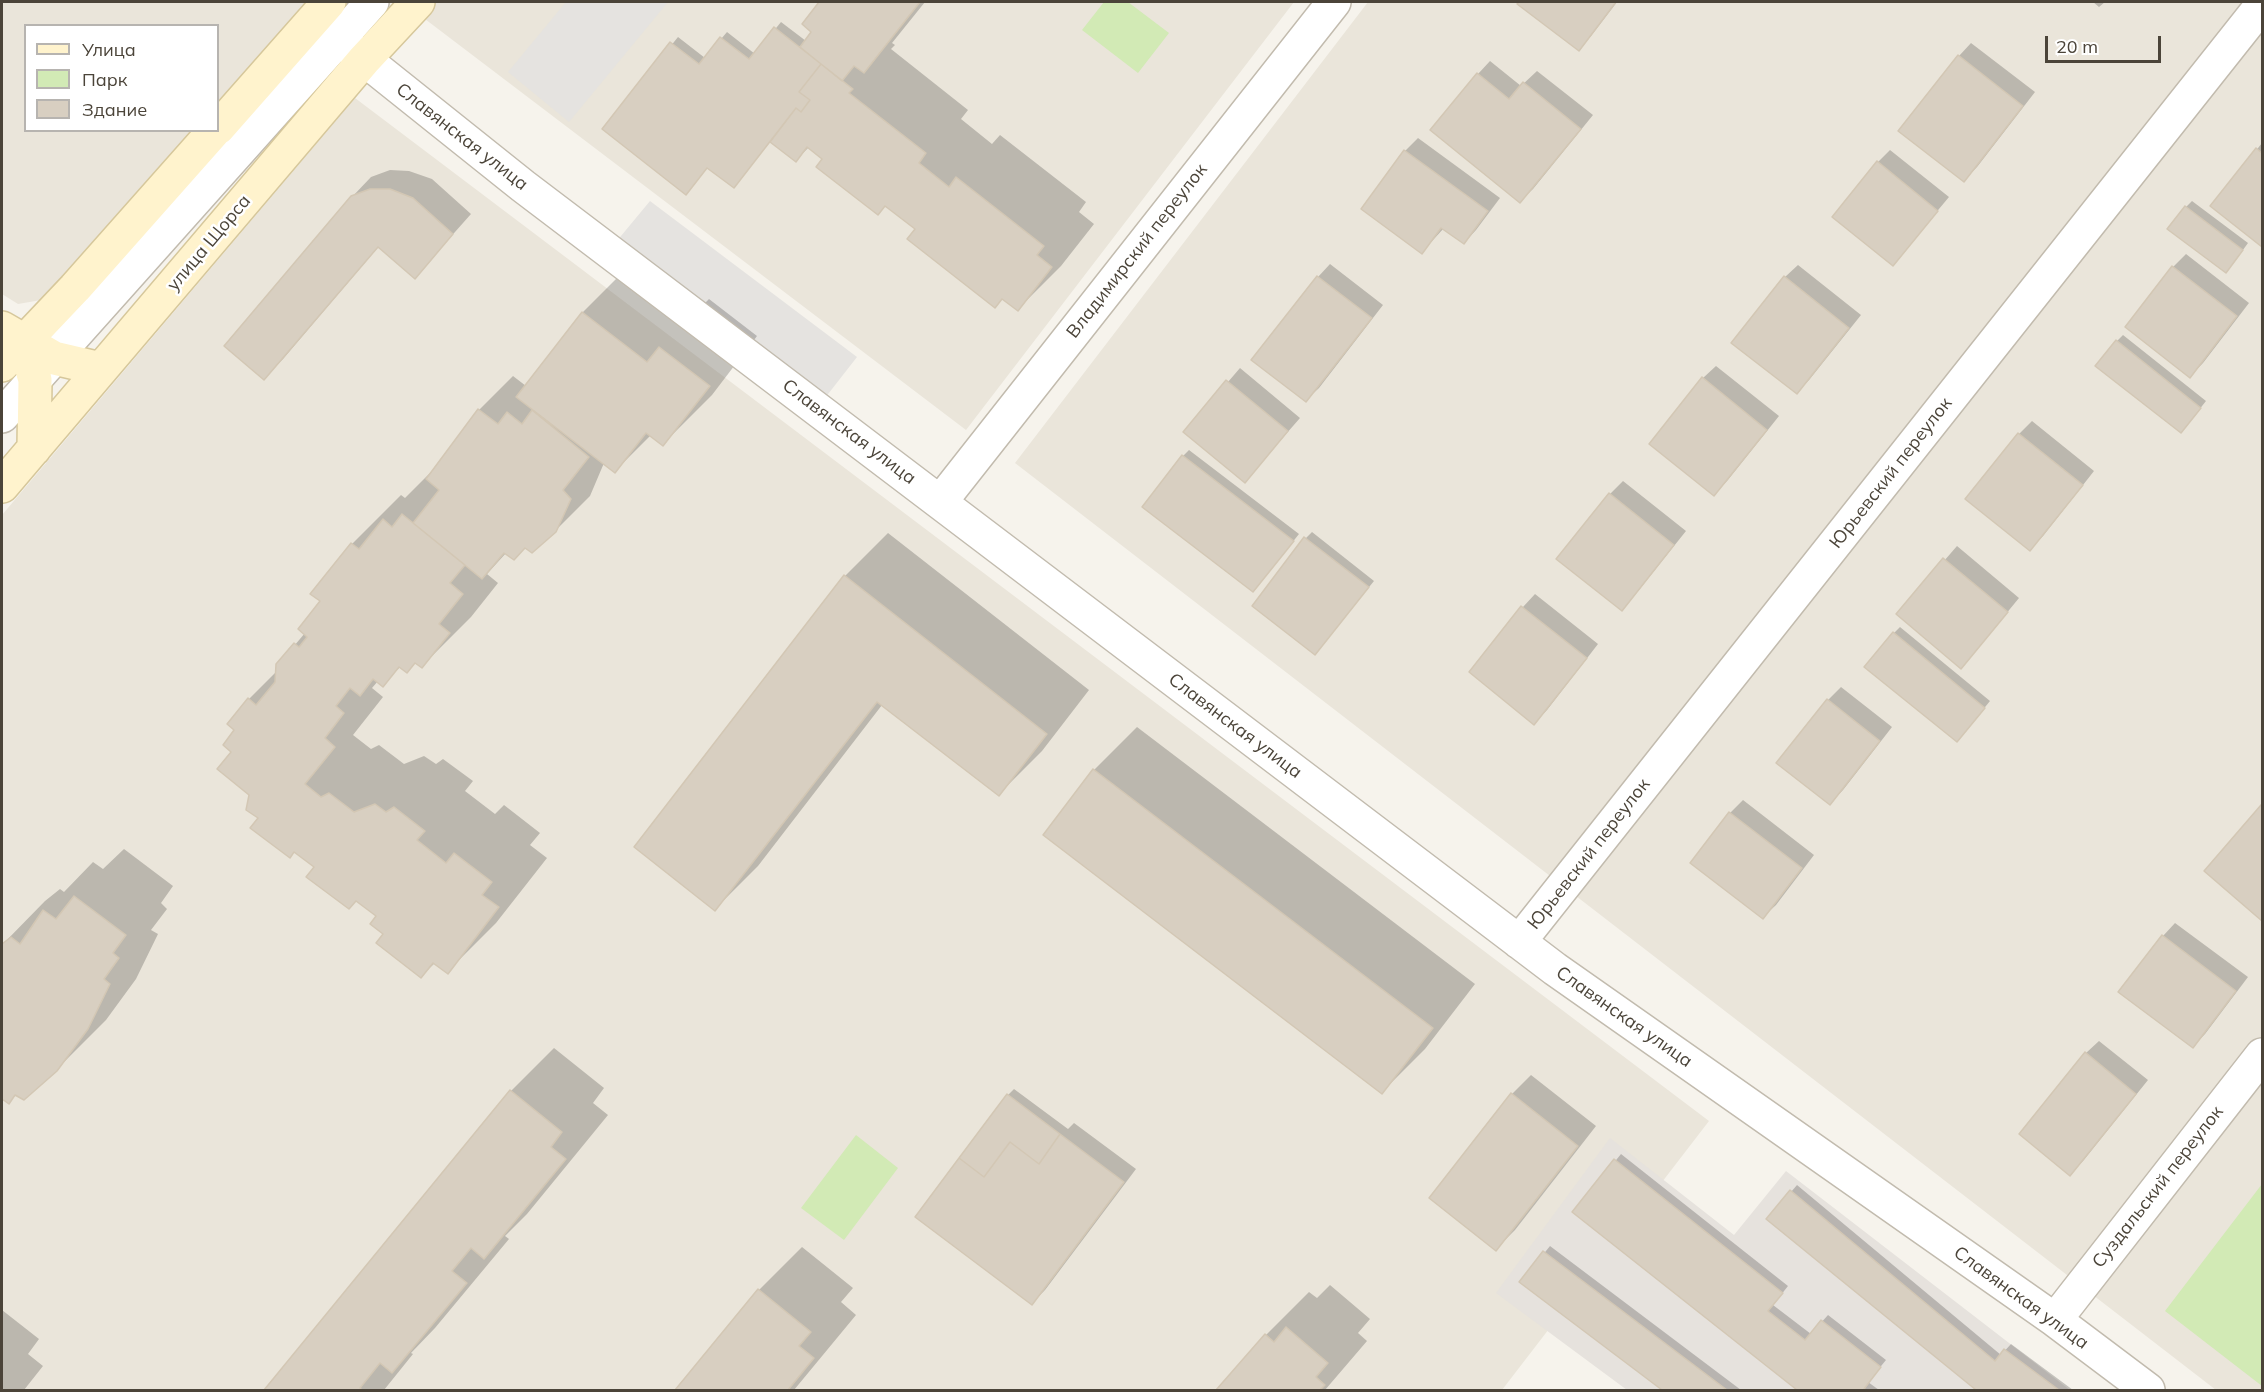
<!DOCTYPE html>
<meta charset="utf-8">
<style>
body{margin:0}
#map{position:relative;width:2264px;height:1392px;overflow:hidden;background:#f6f3ec;font-family:Mulish,sans-serif}
canvas{display:block}
.frame{position:absolute;inset:0;border:3px solid #4b4439;pointer-events:none}
.legend{position:absolute;left:24px;top:24px;width:195px;height:108px;box-sizing:border-box;background:#fff;border:2px solid #b7b4b0;margin:0;padding:8px 10px;list-style:none;font-size:18px;color:#4b4439}
.legend li{display:flex;align-items:center;gap:12px;height:30px}
.legend b{width:30px;border:2px solid #b7b4b0}
.scale{position:absolute;left:2045px;top:36px;width:116px;height:27px;box-sizing:border-box;border:3px solid #4b4439;border-top:0;padding-left:8px;font-size:18px;line-height:21px;white-space:nowrap;color:#4b4439;-webkit-text-stroke:4px #fff;paint-order:stroke}
</style>
<div id="map">
<canvas width="2264" height="1392"></canvas>
<div class="frame"></div>
<ul class="legend">
<li><b style="height:8px;background:#fff3cd"></b>Улица</li>
<li><b style="height:16px;background:#d2eab5"></b>Парк</li>
<li><b style="height:16px;background:#d8cfc1"></b>Здание</li>
</ul>
<div class="scale">20 m</div>
</div>
<script>
const context = document.querySelector('canvas').getContext('2d');
context.lineJoin = 'round';
function paint(path, color) { context.fillStyle = color; context.fill(path, 'evenodd'); }
const toPath = rows => new Path2D(rows.map(r => 'M' + r).join(''));
function strokePath(path, color, width, dash) { context.strokeStyle = color; context.lineWidth = width; context.lineCap = dash ? 'butt' : 'round'; context.setLineDash(dash || []); context.stroke(path); }
function drawText(font, color, halo, rows, align = 'center') {
  context.font = font + ' Mulish,sans-serif'; context.lineWidth = 5; context.setLineDash([]); context.textBaseline = 'middle'; context.strokeStyle = halo; context.fillStyle = color; for (const [text, x, y, turn = 0] of rows) {
    context.save(); context.translate(x, y); context.rotate((+turn || 0) * Math.PI / 180); context.textAlign = isNaN(turn) ? turn : align; if (halo) context.strokeText(text, 0, 0); context.fillText(text, 0, 0); context.restore();
  }
}
paint(toPath([
 [2,2,313,2,218,113,218,26,26,26,26,130,202,131,47,299,18,304,2,294],
 [434,2,1294,2,966,430,421,16],
 [1368,2,2262,2,2262,1390,2216,1390,1015,463],
 [355,98,1709,1121,1502,1390,2,1390,2,515]
]), '#eae5da');
paint(toPath([
 [1610,1138,1734,1235,1786,1171,2070,1390,1627,1390,1496,1293]
]), '#e6e2dd');
paint(toPath([
 [1104,2,1128,2,1169,33,1138,73,1082,30],
 [856,1135,898,1168,844,1240,801,1208],
 [2262,1184,2262,1386,2165,1311]
]), '#d2eab5');
paint(toPath([
 [566,2,668,2,569,122,508,72],
 [650,201,857,357,825,398,616,242]
]), '#e5e3e0');
paint(toPath([
 [821,2,925,2,892,43,895,45,891,49,968,110,961,119,992,144,1000,135,1086,202,1079,212,1094,224,1061,266,1018,309,886,205,878,213,824,159,809,147,796,160,771,140,740,180,708,166,604,129,678,37,705,58,727,32,755,54,781,22,806,41,813,32,804,24],
 [1521,2,1617,2,1591,36,1579,49,1519,4],
 [2093,2,2105,2,2099,7],
 [1971,43,2035,92,1977,167,1964,180,1959,56],
 [1490,61,1521,86,1537,71,1593,115,1533,189,1520,201,1478,74],
 [1418,138,1500,198,1476,230,1464,243,1444,228,1422,252,1363,209,1405,151],
 [2262,143,2262,245,2212,206],
 [1890,150,1949,197,1893,264,1878,162],
 [390,170,409,171,432,179,471,214,415,277,379,246,283,359,264,378,352,197,371,177],
 [2192,201,2248,243,2232,265,2186,207],
 [2186,254,2249,303,2203,363,2190,376,2173,267],
 [631,264,695,313,709,299,757,336,712,395,663,444,651,435,615,471,604,463,590,496,555,531,526,547,506,553,487,574,498,583,471,617,422,666,416,662,407,671,401,666,382,685,378,681,372,688,383,697,353,735,371,749,379,745,404,764,424,756,436,764,443,759,473,781,465,791,495,814,504,805,540,833,530,845,547,858,496,923,447,972,435,963,421,976,378,916,260,818,233,752,236,730,249,699,277,671,278,665,305,633,322,601,312,594,352,544,401,495,405,498,432,471,479,410,513,376,526,386,583,312],
 [1330,264,1383,305,1319,388,1306,400,1318,277],
 [1798,265,1861,315,1809,380,1797,392,1785,277],
 [2123,335,2206,401,2187,425,2117,341],
 [1716,366,1779,416,1727,481,1714,494,1703,378],
 [1240,368,1300,418,1245,481,1185,432],
 [2032,421,2094,471,2043,536,2030,549,2019,434],
 [1189,450,1299,534,1259,584,1183,456],
 [1623,481,1686,531,1634,596,1622,609,1559,559,1610,494],
 [1312,532,1374,581,1315,653,1306,538],
 [888,533,1089,690,1042,751,999,794,882,705,758,866,715,909,845,576],
 [1957,546,2019,598,1973,654,1898,614],
 [1535,594,1598,644,1547,710,1534,723,1471,672,1523,607],
 [1900,627,1990,701,1963,734,1894,633],
 [1841,687,1892,727,1843,790,1830,803,1828,700],
 [1137,727,1475,984,1425,1049,1382,1092,1094,770],
 [1743,800,1814,855,1776,905,1763,917,1692,863,1730,813],
 [2262,806,2262,919,2207,871],
 [124,849,173,886,161,903,167,909,151,930,158,934,136,979,106,1020,56,1070,17,1094,9,1102,2,1098,2,945,45,901,60,889,64,892,93,862,103,869],
 [2175,923,2248,977,2205,1034,2193,1046,2163,936],
 [2099,1041,2148,1080,2083,1161,2070,1174,2086,1053],
 [554,1048,604,1088,593,1103,608,1115,527,1214,505,1236,509,1239,435,1328,411,1353,413,1354,384,1390,266,1390,511,1091],
 [1531,1075,1596,1126,1515,1230,1496,1249,1512,1094],
 [1014,1089,1068,1129,1074,1123,1136,1169,1045,1290,1032,1303,1008,1095],
 [1621,1154,1788,1286,1773,1305,1811,1334,1828,1315,1886,1360,1868,1382,1879,1390,1800,1390,1574,1212],
 [1797,1185,2001,1355,2011,1344,2073,1390,1979,1390,1768,1219],
 [1550,1246,1741,1390,1665,1390,1521,1282],
 [802,1247,853,1288,841,1302,856,1315,794,1390,677,1390,759,1290],
 [1330,1285,1370,1319,1358,1333,1367,1341,1325,1390,1218,1390,1266,1335,1309,1292,1317,1298],
 [2,1310,39,1339,28,1354,43,1366,24,1390,2,1390]
]), '#0003');
const building = toPath([
 [819,2,920,2,864,73,854,66,842,81,800,47,811,32,802,24,819,2],
 [1519,2,1616,2,1579,51,1517,4,1519,2],
 [774,27,821,64,799,92,810,100,801,112,796,108,734,188,707,168,686,195,602,129,670,42,699,64,720,37,749,59,774,27],
 [1958,55,2023,106,1964,182,1898,131,1958,55],
 [821,64,853,89,849,93,926,153,919,163,949,187,956,177,1044,246,1037,255,1052,267,1018,311,1002,299,995,308,907,239,915,229,885,206,878,215,816,167,822,159,807,147,796,162,770,142,796,108,801,112,810,100,799,92,821,64],
 [1477,73,1509,99,1523,82,1581,129,1520,203,1430,130,1477,73],
 [2256,148,2262,153,2262,247,2210,206,2256,148],
 [1404,150,1488,211,1464,244,1441,228,1422,254,1361,209,1404,150],
 [1877,161,1938,211,1893,266,1832,217,1877,161],
 [370,189,390,189,413,198,453,234,415,279,378,247,264,380,224,346,351,196,370,189],
 [2185,206,2243,250,2226,273,2167,229,2185,206],
 [2172,266,2237,316,2190,378,2125,327,2172,266],
 [1317,276,1372,318,1306,402,1251,360,1317,276],
 [1784,276,1849,328,1797,394,1731,343,1784,276],
 [582,312,647,362,659,347,710,386,663,446,646,433,615,473,516,397,582,312],
 [2116,340,2201,408,2181,433,2095,366,2116,340],
 [1702,377,1767,430,1714,496,1649,444,1702,377],
 [1226,380,1288,431,1245,483,1183,432,1226,380],
 [478,409,498,424,507,412,522,424,532,410,589,457,563,490,571,499,556,532,532,553,525,548,514,560,504,553,482,579,413,523,439,490,426,479,478,409],
 [2018,433,2083,485,2030,551,1965,499,2018,433],
 [1182,455,1294,541,1253,592,1142,507,1182,455],
 [1609,493,1674,545,1622,611,1556,559,1609,493],
 [402,514,465,565,450,583,463,594,439,624,450,633,422,668,415,663,407,673,399,667,383,687,373,679,360,696,350,688,336,706,344,713,325,738,335,747,305,784,321,797,329,793,354,812,375,804,386,812,394,807,425,831,417,840,446,863,454,853,492,882,482,895,499,907,448,974,433,963,421,978,376,943,383,934,370,924,376,916,356,901,349,909,306,877,314,867,294,852,290,858,250,828,258,818,246,810,249,795,217,769,231,752,223,745,234,730,227,724,248,698,256,705,275,682,276,664,294,643,299,647,307,637,298,629,320,601,310,594,351,543,359,549,383,519,392,527,402,514],
 [1304,537,1369,587,1315,655,1252,606,1304,537],
 [1943,558,2008,612,1961,669,1896,614,1943,558],
 [844,575,1047,734,999,796,877,702,715,911,634,847,844,575],
 [1521,606,1587,658,1534,725,1469,672,1521,606],
 [1893,632,1985,708,1957,742,1864,667,1893,632],
 [1827,699,1880,741,1830,805,1776,763,1827,699],
 [1093,769,1433,1028,1382,1094,1043,835,1093,769],
 [2261,805,2262,806,2262,921,2204,871,2261,805],
 [1729,812,1802,868,1763,919,1690,863,1729,812],
 [74,896,126,935,113,953,119,958,104,979,110,984,88,1029,57,1071,24,1100,15,1095,9,1104,2,1099,2,944,11,937,20,944,43,910,56,919,74,896],
 [2162,935,2236,991,2193,1048,2118,992,2162,935],
 [2085,1052,2136,1094,2070,1176,2019,1134,2085,1052],
 [510,1090,562,1132,551,1147,566,1159,484,1259,471,1248,452,1271,467,1283,392,1373,380,1363,360,1388,362,1390,264,1390,510,1090],
 [1511,1093,1578,1146,1496,1251,1429,1198,1511,1093],
 [1007,1094,1060,1134,1039,1164,1010,1142,984,1177,959,1158,1007,1094],
 [1060,1134,1124,1182,1032,1305,915,1217,959,1158,984,1177,1010,1142,1039,1164,1060,1134],
 [1614,1159,1783,1293,1768,1311,1805,1340,1821,1320,1881,1367,1864,1389,1866,1390,1797,1390,1572,1212,1614,1159],
 [1790,1190,1995,1361,2004,1349,2059,1390,1976,1390,1766,1219,1790,1190],
 [1543,1251,1727,1390,1662,1390,1519,1282,1543,1251],
 [758,1289,811,1332,799,1346,814,1358,788,1390,675,1390,758,1289],
 [1286,1327,1328,1363,1316,1377,1325,1385,1320,1390,1216,1390,1265,1334,1274,1342,1286,1327]
]);
paint(building, '#d8cfc1');
strokePath(building, '#d3c7b4', 1.5);
const street = toPath([
 [339,39,523,186,1555,969,2055,1320,2148,1390],
 [2,416,372,2],
 [941,501,1334,2],
 [1519,942,2262,5],
 [2055,1320,2262,1055]
]);
const secondary = toPath([
 [218,128,329,2],
 [2,328,54,358,101,369],
 [24,341,35,380,34,449],
 [2,365,75,288,215,130],
 [2,486,364,60,418,2]
]);
strokePath(street, '#c2bbae', 36);
strokePath(secondary, '#d6c79b', 36);
strokePath(street, '#fff', 33);
strokePath(secondary, '#fff3cd', 33);
drawText('18px', '#4b4439', '#fff', [
 ["Славянская улица",462,137,38],
 ["улица Щорса",209,243,-50],
 ["Владимирский переулок",1137,251,-52],
 ["Славянская улица",849,432,37],
 ["Юрьевский переулок",1891,473,-52],
 ["Славянская улица",1235,726,37],
 ["Юрьевский переулок",1589,854,-52],
 ["Славянская улица",1624,1017,35],
 ["Суздальский переулок",2158,1187,-52],
 ["Славянская улица",2021,1298,36]
]);
</script>
